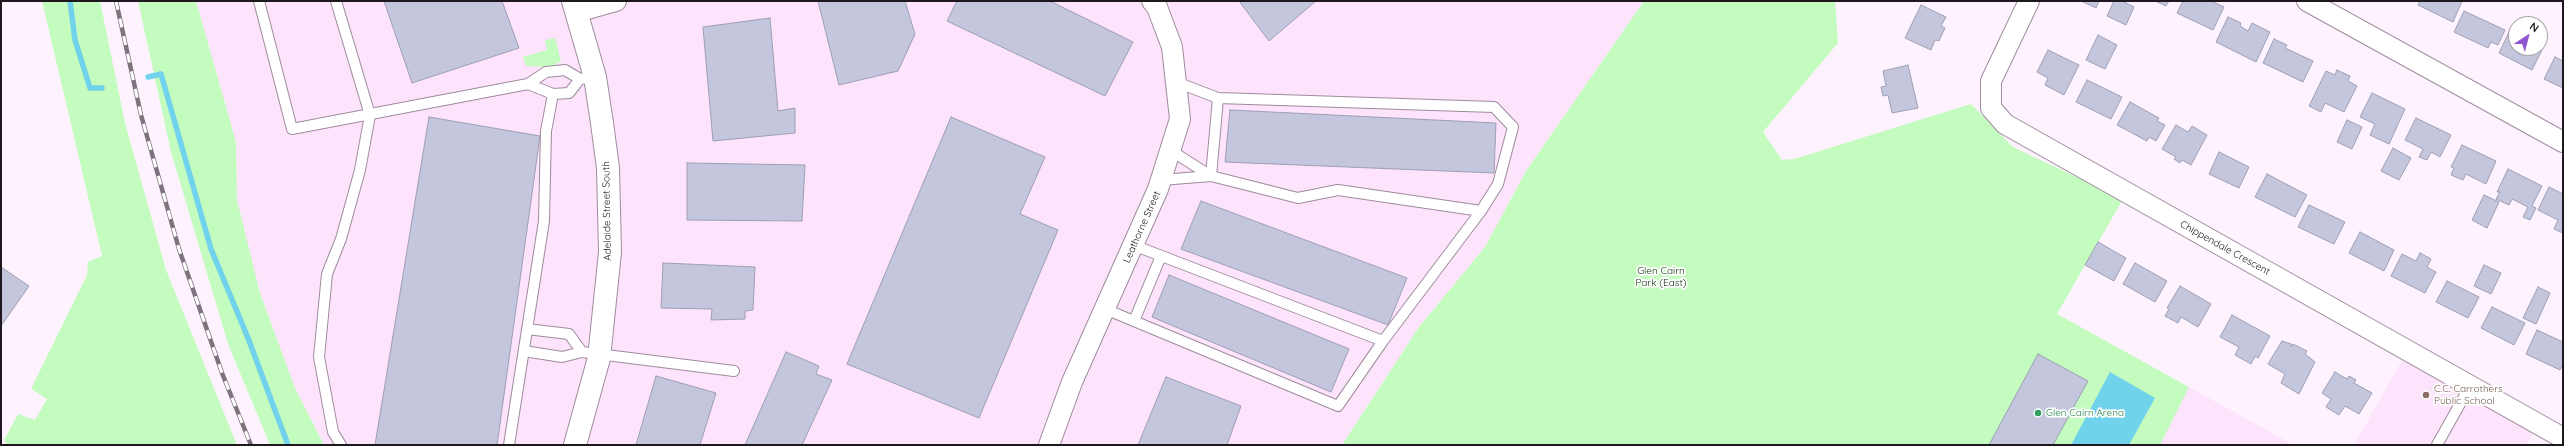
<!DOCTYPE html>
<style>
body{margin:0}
#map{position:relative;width:2564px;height:446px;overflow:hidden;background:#fef2fe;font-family:Quicksand,sans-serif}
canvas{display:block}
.frame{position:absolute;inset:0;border:2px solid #1e171d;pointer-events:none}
.north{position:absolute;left:2508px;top:16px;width:40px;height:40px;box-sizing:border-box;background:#fff;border:1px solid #a5a2a5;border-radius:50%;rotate:36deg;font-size:11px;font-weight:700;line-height:16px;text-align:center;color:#1e171d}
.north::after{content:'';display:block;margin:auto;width:14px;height:18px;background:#9056cd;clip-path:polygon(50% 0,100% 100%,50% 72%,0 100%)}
</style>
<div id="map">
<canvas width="2564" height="446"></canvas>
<div class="frame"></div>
<div class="north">N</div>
</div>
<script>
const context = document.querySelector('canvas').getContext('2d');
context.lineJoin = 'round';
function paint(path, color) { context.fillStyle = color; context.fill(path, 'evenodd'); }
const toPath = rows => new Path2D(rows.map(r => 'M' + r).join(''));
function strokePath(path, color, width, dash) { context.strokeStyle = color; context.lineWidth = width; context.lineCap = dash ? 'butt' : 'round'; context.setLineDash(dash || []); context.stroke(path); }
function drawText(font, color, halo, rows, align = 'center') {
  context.font = font + ' Quicksand,sans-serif'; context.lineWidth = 3.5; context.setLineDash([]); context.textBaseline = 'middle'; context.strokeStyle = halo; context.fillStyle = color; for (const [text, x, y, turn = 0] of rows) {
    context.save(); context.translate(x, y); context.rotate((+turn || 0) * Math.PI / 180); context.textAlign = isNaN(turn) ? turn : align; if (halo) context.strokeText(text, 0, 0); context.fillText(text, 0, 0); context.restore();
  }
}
paint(toPath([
 [196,1,1644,1,1526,171,1485,247,1419,327,1342,445,324,445,295,388,260,293,237,200,236,142],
 [2403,359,2535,430,2526,445,2354,445],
 [2189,387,2293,445,2158,445]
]), '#fde3fc');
paint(toPath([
 [42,1,100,1,125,123,166,270,237,445,7,445,4,440,18,414,35,420,47,399,31,389,87,275,88,262,102,256],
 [138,1,196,1,236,142,237,200,260,293,295,388,324,445,270,445,228,344,171,152],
 [1644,1,1835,1,1838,43,1763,132,1782,160,1794,159,1971,104,2013,147,2123,199,2057,314,2189,387,2160,445,1342,445,1419,327,1485,247,1526,171],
 [555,38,561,61,550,67,526,66,523,57,547,50,545,40]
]), '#c4fbbe');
paint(toPath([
 [2110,372,2155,398,2129,445,2071,445]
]), '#70d2eb');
strokePath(toPath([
 [70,1,75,40,90,88,102,88],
 [148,77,161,74,211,249,248,338,288,445]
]), '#70d2eb', 5.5);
const building = toPath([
 [384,1,502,1,519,48,412,83,384,1],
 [818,1,905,1,915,34,898,71,839,85,818,1],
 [957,1,1050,1,1133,42,1105,96,947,21,957,1],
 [1239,1,1316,1,1269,41,1239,1],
 [2081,1,2099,1,2096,8,2081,1],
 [2114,1,2122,1,2134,7,2126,25,2107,16,2114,1],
 [2155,1,2169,1,2166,6,2155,1],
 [2183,1,2211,1,2224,7,2213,30,2177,13,2183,1],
 [2420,1,2462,1,2453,22,2418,5,2420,1],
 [1921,5,1946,17,1941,26,1945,28,1939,41,1935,40,1931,50,1905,38,1921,5],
 [2464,11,2505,30,2498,45,2491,42,2488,48,2454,32,2464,11],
 [2228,17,2241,23,2240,26,2248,31,2252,23,2270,32,2256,62,2216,42,2228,17],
 [770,18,778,111,795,108,795,133,713,141,703,27,770,18],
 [2510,30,2516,33,2516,48,2540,48,2540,45,2544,46,2532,70,2499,53,2510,30],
 [2098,35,2117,45,2105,69,2086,60,2098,35],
 [2274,39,2287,45,2285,48,2313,61,2303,82,2263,63,2274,39],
 [2048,50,2079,65,2064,95,2045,85,2048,78,2037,72,2048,50],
 [2555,57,2563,61,2563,88,2544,79,2555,57],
 [1908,65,1918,108,1892,113,1888,95,1883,96,1881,87,1886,86,1883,71,1908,65],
 [2337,70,2350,76,2348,81,2357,86,2344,112,2325,103,2321,112,2309,106,2326,71,2335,75,2337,70],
 [2087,80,2122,97,2111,119,2076,102,2087,80],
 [2372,93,2405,109,2389,144,2370,135,2375,124,2360,117,2372,93],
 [2130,102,2159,118,2157,121,2165,125,2156,141,2149,137,2147,141,2117,125,2130,102],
 [1230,110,1496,123,1494,173,1225,162,1230,110],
 [429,117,540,136,497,445,375,445,429,117],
 [951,117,1045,157,1020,214,1058,230,979,418,847,364,951,117],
 [2416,118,2451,135,2440,157,2431,152,2427,160,2419,157,2423,149,2405,140,2416,118],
 [2347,120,2362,127,2352,149,2337,142,2347,120],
 [2176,125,2188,132,2192,126,2207,135,2191,165,2182,160,2180,163,2174,159,2176,157,2162,149,2176,125],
 [2462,145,2496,161,2486,184,2466,174,2463,180,2451,175,2454,168,2451,167,2462,145],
 [2393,148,2411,158,2399,180,2381,171,2393,148],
 [2219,152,2249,167,2239,188,2209,174,2219,152],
 [687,163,805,165,802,221,687,220,687,163],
 [2508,169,2542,186,2532,206,2536,208,2530,220,2523,217,2528,207,2512,199,2509,205,2496,199,2500,192,2497,192,2508,169],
 [2267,174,2307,195,2295,217,2255,197,2267,174],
 [2549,187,2563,194,2563,233,2554,229,2558,220,2538,210,2549,187],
 [2484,195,2499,202,2487,228,2472,220,2484,195],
 [1201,201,1407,278,1388,325,1181,249,1201,201],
 [2309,205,2345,222,2334,244,2298,227,2309,205],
 [2360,232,2394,250,2384,271,2349,253,2360,232],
 [2098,242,2126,258,2114,281,2085,265,2098,242],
 [2420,253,2431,259,2427,267,2436,272,2425,293,2391,276,2402,254,2416,261,2420,253],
 [663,263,755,267,753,310,745,311,745,319,711,320,712,309,661,308,663,263],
 [2135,263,2167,281,2155,302,2123,284,2135,263],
 [2484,265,2501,273,2491,294,2474,286,2484,265],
 [1,267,29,286,1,326,1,267],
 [1169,275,1349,349,1331,392,1152,317,1169,275],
 [2447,281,2479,297,2468,318,2436,302,2447,281],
 [2180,286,2211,304,2198,327,2181,317,2178,323,2165,316,2169,309,2167,308,2180,286],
 [2538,287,2550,293,2536,324,2523,318,2538,287],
 [2492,307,2525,323,2514,345,2481,328,2492,307],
 [2232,315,2270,336,2258,358,2255,356,2251,364,2235,355,2239,347,2220,337,2232,315],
 [2537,330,2563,342,2563,364,2560,370,2526,354,2537,330],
 [2282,341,2291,344,2291,347,2293,344,2307,351,2305,354,2315,362,2299,394,2281,383,2285,374,2268,364,2282,341],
 [786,352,819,366,816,374,832,380,802,445,745,445,786,352],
 [2038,354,2088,381,2053,445,1989,445,2038,354],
 [2335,372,2347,379,2349,376,2356,380,2354,383,2372,393,2359,414,2345,406,2339,415,2326,407,2331,399,2322,393,2335,372],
 [656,376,716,393,700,445,636,445,656,376],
 [1166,377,1241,406,1227,445,1138,445,1166,377]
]);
paint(building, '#c3c6dd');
strokePath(building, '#9d9fb5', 1);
const lane = toPath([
 [259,1,292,129,528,84,546,72,565,70,580,79,595,77],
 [336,1,370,115,360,170,341,239,327,274,319,357,333,432,341,445],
 [1176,82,1218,98,1494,107,1513,127,1498,184,1481,211],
 [528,84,553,94,569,93,580,79],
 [1170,150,1211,176],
 [1211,176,1218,98],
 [1133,245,1383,341,1481,211,1338,190,1298,198,1211,176,1161,180],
 [1105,309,1338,406,1383,341],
 [1134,321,1161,256],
 [527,329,569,334,582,352],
 [524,351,562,357,582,352,734,371],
 [509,445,544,221,546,131,553,94],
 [2437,445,2470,386]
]);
const street = toPath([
 [2029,1,1991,81,1991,108,2005,124,2563,438],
 [2307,1,2563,142],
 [577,12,616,1],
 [1049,445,1072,382,1158,189,1180,119,1172,47,1157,7,1152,1]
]);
const secondary = toPath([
 [573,1,595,77,602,123,608,168,610,252,599,358,575,445]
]);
strokePath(lane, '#9e8c9d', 12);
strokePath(street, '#9e8c9d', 22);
strokePath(secondary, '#9e8c9d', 24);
strokePath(lane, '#fff', 10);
strokePath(street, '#fff', 20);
strokePath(secondary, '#fff', 22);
const rail = toPath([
 [116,1,141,115,179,249,222,373,251,445]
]);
strokePath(rail, '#7c737c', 4.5);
strokePath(rail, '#fff', 3, [9]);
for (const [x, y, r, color] of [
 [2426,395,4,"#8d6e63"],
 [2038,413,4,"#2e9e5b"]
]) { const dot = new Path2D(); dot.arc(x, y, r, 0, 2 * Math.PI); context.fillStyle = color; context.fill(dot); strokePath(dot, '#fff', 1.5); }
drawText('10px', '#1e171d', '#fff', [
 ["Adelaide Street South",607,211,-91],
 ["Leathorne Street",1142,227,-66],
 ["Chippendale Crescent",2225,248,29]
]);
drawText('10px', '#0e320b', '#fff', [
 ["Glen Cairn",1661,271],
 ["Park (East)",1661,283]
]);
drawText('10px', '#785e54', '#fff', [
 ["C.C. Carrothers",2434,389],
 ["Public School",2434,401]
], 'left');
drawText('10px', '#27864d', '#fff', [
 ["Glen Cairn Arena",2046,413]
], 'left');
</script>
